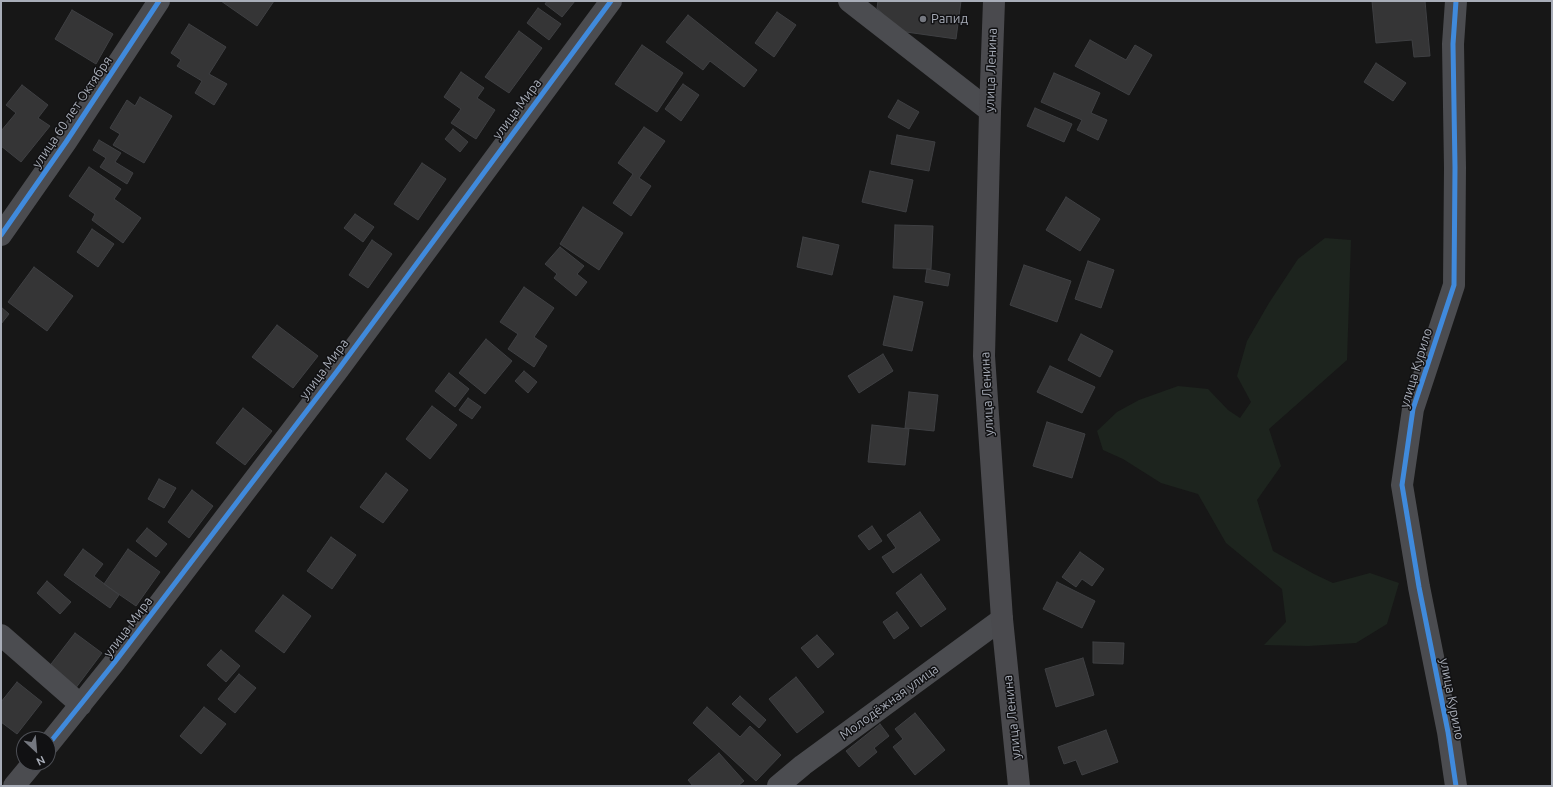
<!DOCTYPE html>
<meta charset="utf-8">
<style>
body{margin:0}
#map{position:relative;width:1553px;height:787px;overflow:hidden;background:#171717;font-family:Ubuntu,sans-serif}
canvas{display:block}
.frame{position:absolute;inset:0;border:2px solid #a8adb8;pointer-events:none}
.north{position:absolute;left:16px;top:731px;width:40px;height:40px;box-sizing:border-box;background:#111113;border:1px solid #4d4f55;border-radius:50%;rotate:154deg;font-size:11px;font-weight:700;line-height:16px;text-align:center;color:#a8adb8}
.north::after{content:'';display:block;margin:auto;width:14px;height:18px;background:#757880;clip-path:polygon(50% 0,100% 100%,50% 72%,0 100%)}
</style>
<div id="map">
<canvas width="1553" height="787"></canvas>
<div class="frame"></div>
<div class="north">N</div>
</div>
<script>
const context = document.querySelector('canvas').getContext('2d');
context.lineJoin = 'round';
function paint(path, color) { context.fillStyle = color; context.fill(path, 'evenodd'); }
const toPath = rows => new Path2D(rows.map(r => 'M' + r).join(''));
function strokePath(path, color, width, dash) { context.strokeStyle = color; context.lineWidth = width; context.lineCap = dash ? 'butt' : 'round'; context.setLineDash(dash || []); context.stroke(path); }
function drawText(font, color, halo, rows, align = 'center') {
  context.font = font + ' Ubuntu,sans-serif'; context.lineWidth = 3; context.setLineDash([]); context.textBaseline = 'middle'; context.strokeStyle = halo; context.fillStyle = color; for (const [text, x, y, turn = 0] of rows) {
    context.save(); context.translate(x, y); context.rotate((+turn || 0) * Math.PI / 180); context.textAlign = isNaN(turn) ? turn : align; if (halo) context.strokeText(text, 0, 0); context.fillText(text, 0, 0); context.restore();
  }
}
paint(toPath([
 [1325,238,1351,240,1347,360,1269,429,1281,466,1257,500,1273,551,1314,574,1333,583,1370,573,1399,583,1387,624,1356,643,1308,646,1264,645,1286,622,1282,589,1226,543,1198,494,1161,483,1123,459,1103,450,1097,431,1117,412,1139,400,1178,386,1208,389,1228,410,1240,418,1251,402,1237,376,1247,341,1269,303,1298,259]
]), '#1d241e');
const building = toPath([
 [221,1,274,1,257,26,221,1],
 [547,1,575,1,562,17,545,4,547,1],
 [878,1,961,1,956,39,899,31,877,8,878,1],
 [1372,1,1425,1,1430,56,1414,57,1412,40,1376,43,1372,1],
 [538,8,561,24,549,40,527,23,538,8],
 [72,10,113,34,96,64,55,39,72,10],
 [777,12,796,25,774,57,755,43,777,12],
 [688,15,757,70,744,87,710,61,703,70,666,42,688,15],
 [189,24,226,47,209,74,227,84,214,105,195,93,202,81,177,66,181,60,171,53,189,24],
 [519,31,542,48,509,93,485,77,519,31],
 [1090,40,1126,60,1135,45,1152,55,1129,95,1075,66,1090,40],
 [642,45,683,73,657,112,615,84,642,45],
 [1376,63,1406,83,1393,101,1364,82,1376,63],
 [461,72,484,88,477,98,495,110,476,139,451,123,461,109,444,97,461,72],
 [1054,73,1100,93,1091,113,1107,120,1098,140,1077,130,1082,120,1041,102,1054,73],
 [683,84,699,95,681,121,665,109,683,84],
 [22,85,48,105,38,118,50,126,21,162,1,146,1,131,16,113,6,105,22,85],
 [140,97,172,116,144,163,113,145,120,134,110,128,127,100,135,106,140,97],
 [898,100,919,112,909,129,888,117,898,100],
 [1035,108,1072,124,1064,142,1027,126,1035,108],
 [644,127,665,141,639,178,651,186,631,216,613,203,633,174,618,163,644,127],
 [453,129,468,142,460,152,445,139,453,129],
 [897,135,935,142,929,171,891,164,897,135],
 [99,140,121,153,115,162,133,173,127,184,100,167,106,158,93,150,99,140],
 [422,163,446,179,418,220,394,204,422,163],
 [89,167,121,189,114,199,141,218,123,243,92,220,95,214,69,196,89,167],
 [870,171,913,180,906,212,862,202,870,171],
 [1066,197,1100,219,1080,251,1046,230,1066,197],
 [583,207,623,233,599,270,560,244,583,207],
 [355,214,374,227,363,242,344,228,355,214],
 [895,225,933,226,931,269,893,268,895,225],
 [92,229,114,244,98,267,77,252,92,229],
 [803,237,839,245,832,275,797,267,803,237],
 [372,240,392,254,368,288,349,275,372,240],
 [560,247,584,266,577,274,587,282,576,296,554,278,557,274,545,264,560,247],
 [1088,261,1114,270,1101,308,1075,299,1088,261],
 [1024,265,1071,281,1057,322,1010,305,1024,265],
 [34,267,73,296,47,331,8,302,34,267],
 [927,269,950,274,948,286,925,282,927,269],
 [524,287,554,308,534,337,547,346,534,367,508,349,518,334,500,322,524,287],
 [894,296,923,302,912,351,883,345,894,296],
 [1,307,9,314,1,324,1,307],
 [277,325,318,356,293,388,252,357,277,325],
 [1081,334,1113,351,1100,377,1068,360,1081,334],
 [486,339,512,361,485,394,459,373,486,339],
 [883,354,893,371,859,393,848,376,883,354],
 [1050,366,1095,387,1082,413,1037,392,1050,366],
 [524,371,537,382,528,393,515,381,524,371],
 [449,373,469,389,455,407,435,391,449,373],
 [909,392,938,395,934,431,905,428,909,392],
 [468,398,481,407,472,419,459,410,468,398],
 [432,406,457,425,430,459,406,439,432,406],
 [243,408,272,431,245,465,216,443,243,408],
 [1047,422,1085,434,1072,478,1033,466,1047,422],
 [872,425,909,429,905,465,868,462,872,425],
 [386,473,408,490,383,523,360,507,386,473],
 [159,479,176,488,164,508,148,499,159,479],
 [192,490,213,506,189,538,168,522,192,490],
 [920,512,940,540,893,573,882,557,896,548,887,535,920,512],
 [872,526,882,541,869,550,858,536,872,526],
 [147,528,167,544,156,557,136,541,147,528],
 [331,537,356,555,332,589,307,571,331,537],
 [83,549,103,564,94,576,119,595,110,608,64,575,83,549],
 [128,549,160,572,136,606,104,584,128,549],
 [1080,552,1104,569,1092,586,1082,579,1076,587,1062,577,1080,552],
 [921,574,946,609,921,627,896,593,921,574],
 [47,581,71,602,60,614,37,593,47,581],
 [1057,582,1095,601,1082,628,1043,609,1057,582],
 [283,595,311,616,284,653,255,631,283,595],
 [897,612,909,628,894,639,883,622,897,612],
 [75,633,102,653,75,689,48,668,75,633],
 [817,635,834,654,818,668,801,648,817,635],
 [1093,642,1124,643,1123,664,1093,663,1093,642],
 [221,650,240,666,226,682,207,665,221,650],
 [1083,658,1094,695,1056,707,1045,669,1083,658],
 [239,674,256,688,235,713,218,699,239,674],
 [796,677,824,712,797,733,769,699,796,677],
 [17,682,42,702,17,734,1,722,1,702,17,682],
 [740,696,766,720,759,728,732,704,740,696],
 [204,707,226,724,201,754,180,736,204,707],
 [707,707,740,737,750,726,781,755,756,781,693,723,707,707],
 [915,713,945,750,915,775,893,747,903,739,895,729,915,713],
 [880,724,889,736,874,748,877,752,859,767,846,751,880,724],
 [1106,730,1118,762,1082,775,1076,760,1064,764,1058,747,1106,730],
 [719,753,744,781,738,786,693,786,688,780,719,753]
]);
paint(building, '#353536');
strokePath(building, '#3f4043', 1);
strokePath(toPath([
 [849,1,990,111],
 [1456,1,1453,44,1455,168,1454,285,1413,409,1402,485,1419,587,1448,732,1456,786],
 [1,235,66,142,159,1],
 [1,635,81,705],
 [48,745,114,663,338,370,611,1],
 [14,786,33,763],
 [778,786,803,765,1002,619]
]), '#4b4c50', 22);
strokePath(toPath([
 [994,1,990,111,984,356,1002,619,1019,786]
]), '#4a4a4e', 22);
strokePath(toPath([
 [1456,1,1453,44,1455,168,1454,285,1413,409,1402,485,1419,587,1448,732,1456,786],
 [1,235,66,142,159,1],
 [48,745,114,663,338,370,611,1]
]), '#408adc', 5);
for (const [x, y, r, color] of [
 [923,19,4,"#757880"]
]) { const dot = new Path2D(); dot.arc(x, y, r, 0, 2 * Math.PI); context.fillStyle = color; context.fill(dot); strokePath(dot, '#111113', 1.5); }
drawText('13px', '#a8adb8', '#111113', [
 ["Рапид",931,19]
], 'left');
drawText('13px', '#a8adb8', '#111113', [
 ["улица Ленина",991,70,-88],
 ["улица Мира",517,109,-53],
 ["улица 60 лет Октября",72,112,-56],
 ["улица Курило",1416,368,-73],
 ["улица Мира",324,369,-53],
 ["улица Ленина",987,394,-93],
 ["улица Мира",128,627,-53],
 ["улица Курило",1452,699,79],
 ["Молодёжная улица",889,702,-36],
 ["улица Ленина",1012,717,-96]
]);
</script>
